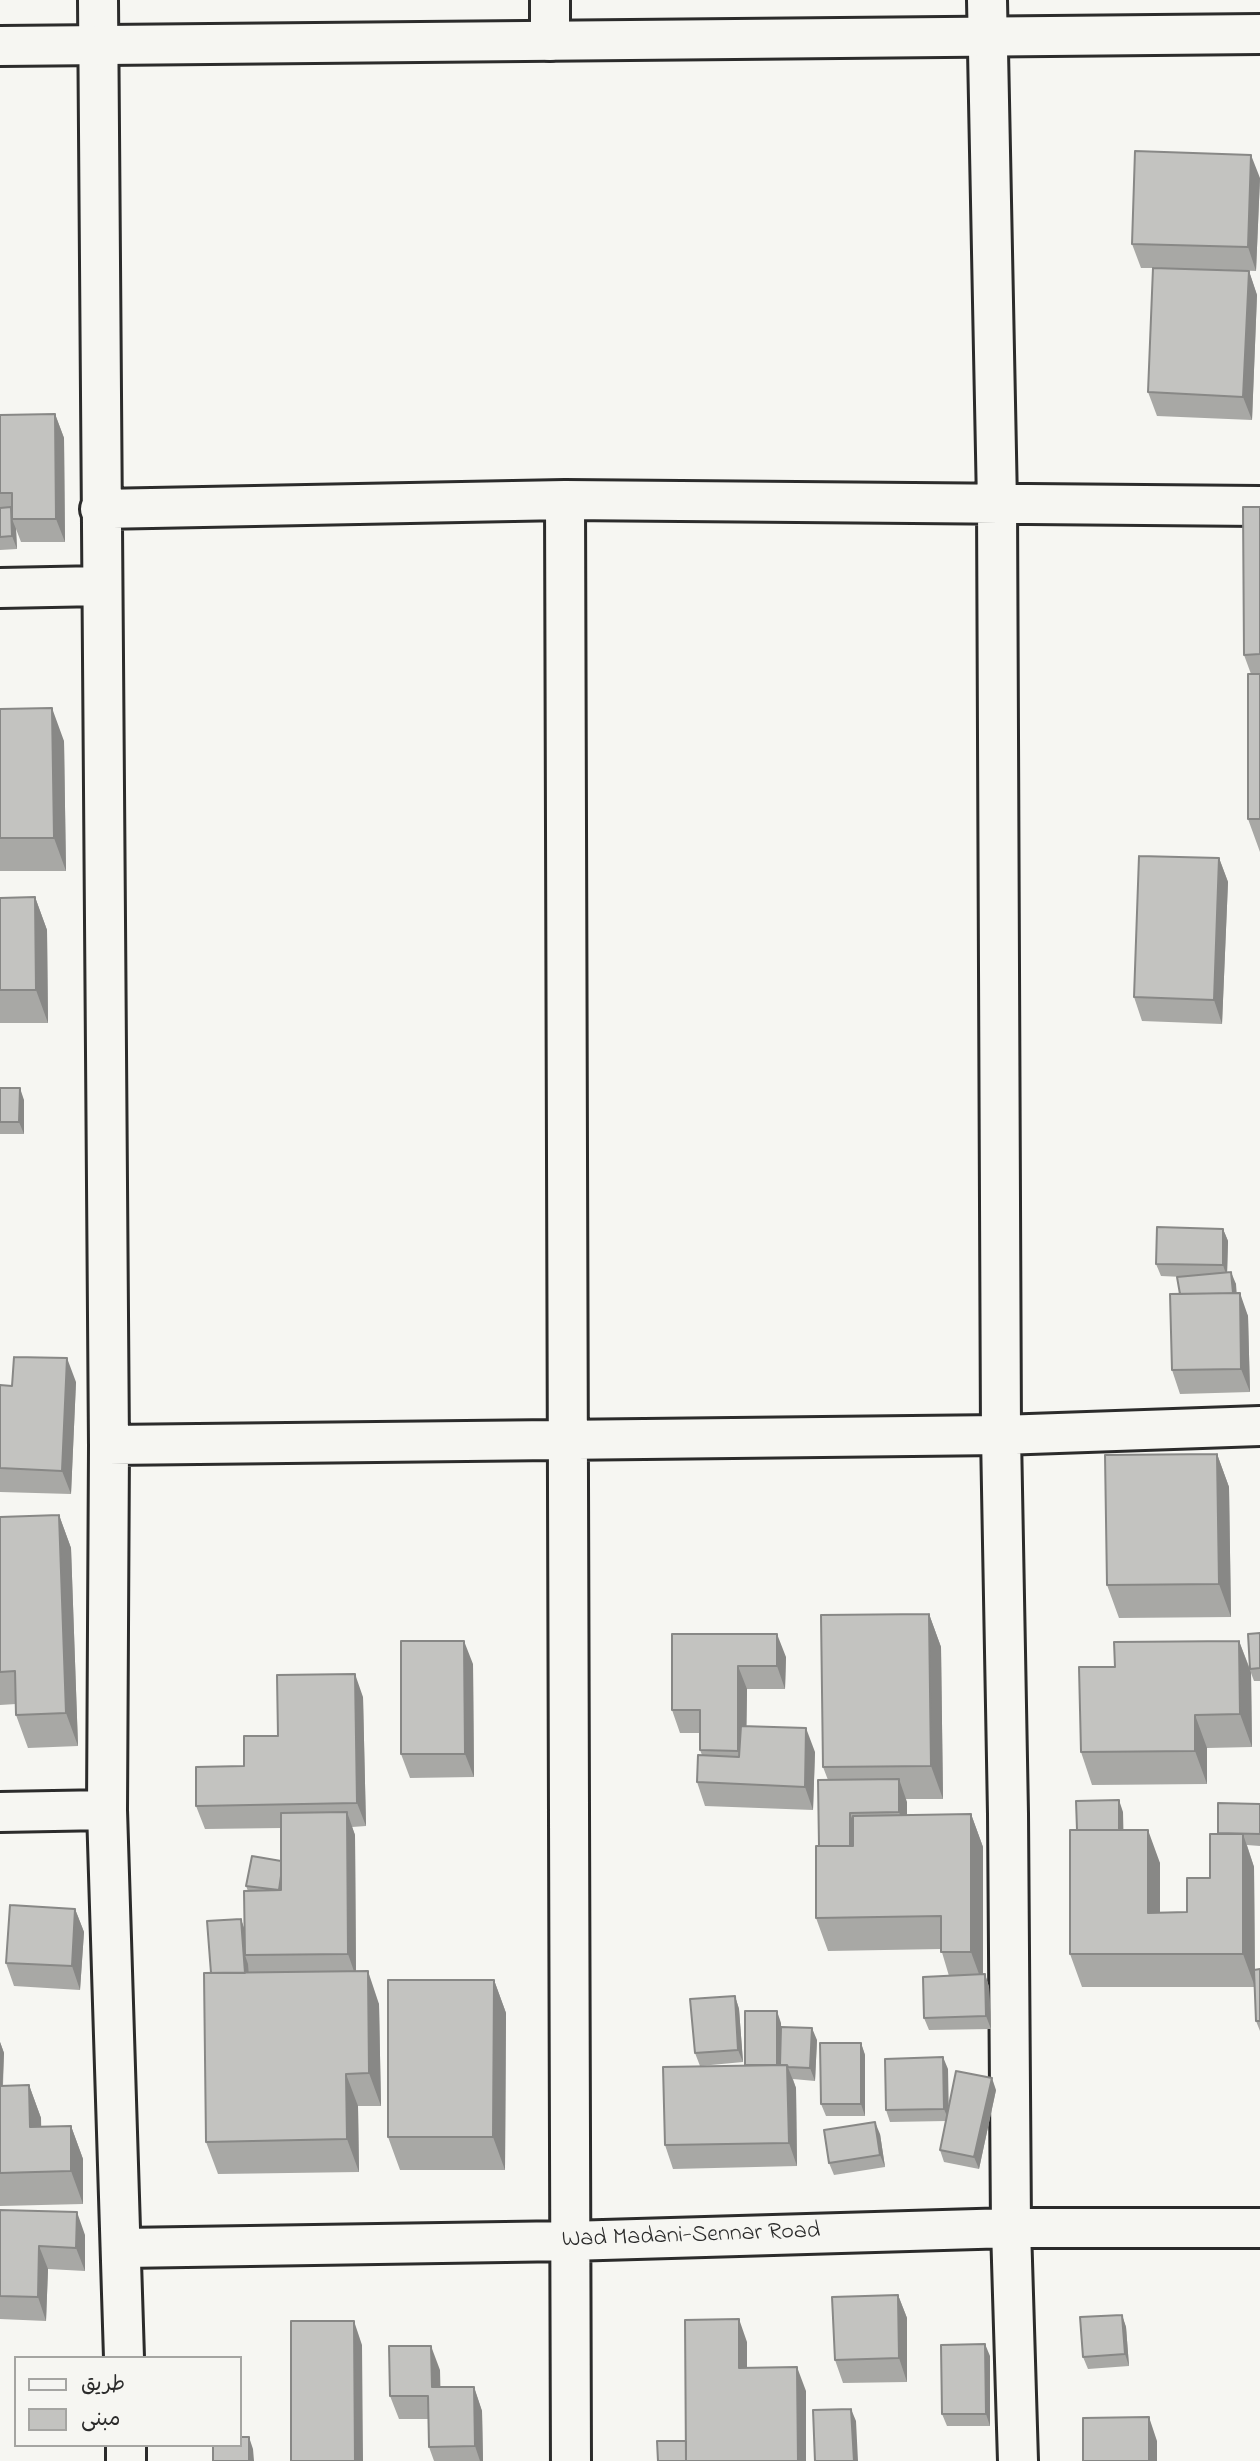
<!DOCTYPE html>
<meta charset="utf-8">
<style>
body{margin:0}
#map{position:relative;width:1260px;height:2461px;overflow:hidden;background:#f6f6f2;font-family:"Indie Flower","Playpen Sans Arabic",sans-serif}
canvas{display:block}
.legend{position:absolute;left:14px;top:2356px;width:228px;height:91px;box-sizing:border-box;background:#f6f6f2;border:2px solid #a5a5a2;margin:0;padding:9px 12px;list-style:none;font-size:21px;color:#2b2b2b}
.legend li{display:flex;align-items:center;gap:14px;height:35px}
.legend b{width:35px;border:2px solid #a5a5a2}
</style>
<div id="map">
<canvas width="1260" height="2461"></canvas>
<ul class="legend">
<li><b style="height:9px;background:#f6f6f2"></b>طريق</li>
<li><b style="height:19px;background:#c3c3c0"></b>مبنى</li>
</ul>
</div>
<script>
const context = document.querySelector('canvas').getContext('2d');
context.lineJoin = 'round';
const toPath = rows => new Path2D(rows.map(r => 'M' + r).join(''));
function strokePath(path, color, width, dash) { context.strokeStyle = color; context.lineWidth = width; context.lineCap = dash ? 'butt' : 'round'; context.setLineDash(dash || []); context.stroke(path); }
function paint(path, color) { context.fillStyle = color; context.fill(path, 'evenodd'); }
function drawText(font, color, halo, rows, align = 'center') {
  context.font = font + ' "Indie Flower",sans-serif'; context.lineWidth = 6; context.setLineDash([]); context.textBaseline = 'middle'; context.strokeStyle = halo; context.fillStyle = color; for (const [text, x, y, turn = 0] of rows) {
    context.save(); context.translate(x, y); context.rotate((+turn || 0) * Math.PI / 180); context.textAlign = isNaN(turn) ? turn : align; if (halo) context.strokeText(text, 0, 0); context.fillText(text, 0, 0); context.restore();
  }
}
const minor = toPath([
 [98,0,109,1445,107,1810,124,2358],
 [550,0,550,41],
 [987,0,997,503,1001,1435,1008,1814,1011,2228,1018,2461],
 [565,500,571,2461],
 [100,509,565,500,1260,506],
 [0,588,102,586],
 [109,1445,1001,1435,1260,1426],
 [0,1812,107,1810],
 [123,2248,569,2241,1011,2228,1260,2228],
 [126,2445,126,2461]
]);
const tertiary = toPath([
 [0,46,1260,34]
]);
strokePath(minor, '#2b2b2b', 44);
strokePath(tertiary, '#2b2b2b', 44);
strokePath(minor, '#f6f6f2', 38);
strokePath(tertiary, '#f6f6f2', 38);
paint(toPath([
 [1260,178,1256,271,1201,269,1249,271,1257,295,1252,420,1157,416,1148,392,1153,268,1141,268,1132,244],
 [55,414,64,438,65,542,21,542,16,529,17,549,0,550,0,415],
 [1260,507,1260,852,1248,819,1251,674,1244,655],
 [0,709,64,741,66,871,0,871],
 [1219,858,1228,882,1222,1024,1142,1021,1134,997],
 [35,897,47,930,48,1023,0,1023,0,898],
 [0,1088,24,1100,24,1134,0,1134],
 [1223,1229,1228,1241,1227,1272,1236,1284,1236,1293,1248,1316,1250,1392,1180,1394,1172,1370,1180,1294,1183,1277,1161,1276,1156,1264],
 [76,1382,71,1494,0,1492,0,1385,12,1386],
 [1217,1454,1229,1487,1231,1617,1119,1618,1107,1585],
 [59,1515,71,1548,78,1746,28,1748,16,1715,16,1704,0,1705,0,1517],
 [929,1614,941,1647,943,1799,906,1799,907,1815,971,1814,983,1847,983,1974,985,1974,989,1987,991,2029,929,2030,924,2018,949,1976,941,1949,828,1951,816,1918,819,1846,828,1780,823,1767],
 [1260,1633,1260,1681,1254,1681,1251,1673,1252,1747,1207,1748,1207,1784,1092,1785,1081,1752,1239,1641,1250,1669],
 [672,1634,786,1657,785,1689,747,1689,746,1727,815,1752,813,1810,705,1806,697,1782,702,1755,700,1750,700,1733,680,1733,672,1710],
 [473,1664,474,1777,410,1778,401,1754],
 [363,1697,366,1826,352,1827,355,1835,356,1971,379,2004,381,2106,358,2106,359,2172,218,2174,206,2142,211,1973,241,1919,244,1928,248,1891,246,1886,281,1861,281,1828,205,1829,196,1806,244,1766,278,1736],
 [1260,1804,1260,1846,1247,1845,1254,1867,1255,1970,1260,1969,1260,2031,1256,2021,1255,1987,1082,1987,1070,1954,1077,1830,1123,1812,1123,1830,1160,1863,1160,1913,1187,1912,1210,1878,1218,1833],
 [75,1909,84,1932,80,1990,14,1986,6,1963],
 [494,1980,506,2013,505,2170,400,2170,388,2137],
 [735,1996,739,2009,743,2062,700,2066,695,2053],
 [781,2023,781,2027,817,2040,815,2081,793,2079,796,2088,797,2166,673,2169,665,2145,745,2065],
 [0,2042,4,2053,3,2086,29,2085,41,2118,41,2127,71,2126,83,2159,83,2204,0,2206],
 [861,2043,865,2055,865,2116,826,2116,821,2104],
 [948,2069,948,2108,996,2090,979,2169,944,2162,940,2150,946,2121,890,2122,886,2110],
 [880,2134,885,2167,834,2175,829,2163],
 [0,2210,85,2235,85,2271,48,2269,46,2321,0,2319],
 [898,2295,907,2318,907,2382,843,2383,835,2360],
 [1122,2315,1126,2327,1129,2366,1088,2369,1083,2357],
 [990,2356,990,2426,947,2426,942,2414],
 [440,2370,440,2387,474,2387,482,2411,483,2461,434,2461,429,2447,428,2419,399,2419,390,2396]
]), '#a8a8a5');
paint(toPath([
 [1251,155,1260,178,1256,271,1248,247],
 [1249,271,1257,295,1252,420,1243,397],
 [55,414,64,438,65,542,56,519],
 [11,507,12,519,16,529,17,549,12,536],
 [52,708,64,741,66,871,54,838],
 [1219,858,1228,882,1222,1024,1214,1000],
 [35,897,47,930,48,1023,36,990],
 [20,1088,24,1100,24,1134,19,1122],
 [1223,1229,1228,1241,1227,1277,1223,1265],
 [1231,1272,1236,1284,1238,1311,1233,1298],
 [1240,1293,1248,1316,1250,1392,1241,1369],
 [67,1358,76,1382,71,1494,62,1471],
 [1217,1454,1229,1487,1231,1617,1219,1584],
 [59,1515,71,1548,78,1746,66,1713],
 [929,1614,941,1647,943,1799,931,1766],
 [777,1634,786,1657,785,1689,777,1666],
 [464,1641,473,1664,474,1777,465,1754],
 [1239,1641,1251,1673,1252,1747,1240,1714],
 [738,1666,747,1689,746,1774,738,1751],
 [355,1674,363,1697,366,1826,357,1803],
 [1195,1715,1207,1748,1207,1784,1195,1751],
 [806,1728,815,1752,813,1810,805,1787],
 [899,1779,907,1802,907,1836,899,1812],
 [1119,1800,1123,1812,1124,1856,1120,1844],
 [347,1812,355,1835,356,1977,348,1954],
 [850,1813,859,1837,850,1850],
 [971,1814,983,1847,983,1985,971,1952],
 [1148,1830,1160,1863,1160,1946,1148,1913],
 [1243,1834,1254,1867,1255,1987,1243,1954],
 [75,1909,84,1932,80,1990,72,1966],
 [241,1919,245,1931,245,1955,248,1964,251,2002,246,1990],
 [368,1971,379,2004,381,2106,369,2073],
 [985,1974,989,1987,991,2029,986,2016],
 [494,1980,506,2013,505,2170,493,2137],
 [735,1996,739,2009,743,2062,738,2050],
 [777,2011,781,2023,782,2067,777,2074],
 [812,2028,817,2040,815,2081,810,2068],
 [0,2042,4,2053,2,2097,0,2091],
 [861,2043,865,2055,865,2116,861,2104],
 [943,2057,948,2069,949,2121,944,2109],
 [787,2065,796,2088,797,2166,789,2143],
 [346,2074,358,2106,359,2172,347,2139],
 [992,2078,996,2090,979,2169,974,2157],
 [29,2085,41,2118,42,2160,30,2127],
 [875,2122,880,2134,885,2167,880,2155],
 [71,2126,83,2159,83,2204,71,2171],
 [77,2212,85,2235,85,2271,76,2248],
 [39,2246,48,2269,46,2321,38,2297],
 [898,2295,907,2318,907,2382,899,2358],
 [1122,2315,1126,2327,1129,2366,1125,2354],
 [739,2319,747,2342,747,2392,739,2368],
 [354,2321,362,2345,363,2461,355,2461],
 [985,2344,990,2356,990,2426,986,2414],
 [431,2346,440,2370,441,2411,432,2387],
 [797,2367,806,2391,806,2461,798,2461],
 [474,2387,482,2411,483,2461,480,2461,475,2446],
 [851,2409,856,2421,858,2461,854,2461],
 [1149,2417,1157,2441,1157,2461,1149,2461],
 [249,2437,253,2449,254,2461,249,2461]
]), '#888886');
const building = toPath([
 [1135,151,1251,155,1248,247,1132,244,1135,151],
 [1153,268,1249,271,1243,397,1148,392,1153,268],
 [55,414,56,519,12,519,12,493,0,493,0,415,55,414],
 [11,507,12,536,0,537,0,508,11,507],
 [1243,507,1260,507,1260,654,1244,655,1243,507],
 [1248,674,1260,674,1260,819,1248,819,1248,674],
 [52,708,54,838,0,838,0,709,52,708],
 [1139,856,1219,858,1214,1000,1134,997,1139,856],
 [35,897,36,990,0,990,0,898,35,897],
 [0,1088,20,1088,19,1122,0,1122,0,1088],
 [1157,1227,1223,1229,1223,1265,1156,1264,1157,1227],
 [1231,1272,1233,1293,1180,1294,1177,1277,1231,1272],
 [1240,1293,1241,1369,1172,1370,1170,1294,1240,1293],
 [14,1357,67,1358,62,1471,0,1468,0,1385,12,1386,14,1357],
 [1217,1454,1219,1584,1107,1585,1105,1455,1217,1454],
 [59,1515,66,1713,16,1715,15,1671,0,1672,0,1517,59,1515],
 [929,1614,931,1766,823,1767,821,1615,929,1614],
 [1260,1633,1260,1668,1250,1669,1248,1634,1260,1633],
 [672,1634,777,1634,777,1666,738,1666,738,1751,700,1750,700,1710,672,1710,672,1634],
 [401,1641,464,1641,465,1754,401,1754,401,1641],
 [1239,1641,1240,1714,1195,1715,1195,1751,1081,1752,1079,1667,1115,1667,1114,1642,1239,1641],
 [355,1674,357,1803,196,1806,196,1767,244,1766,244,1736,278,1736,277,1675,355,1674],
 [741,1726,806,1728,805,1787,697,1782,698,1755,739,1757,741,1726],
 [899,1779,899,1812,850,1813,850,1846,819,1846,818,1780,899,1779],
 [1119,1800,1119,1830,1077,1830,1076,1801,1119,1800],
 [1218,1803,1260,1804,1260,1834,1218,1833,1218,1803],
 [347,1812,348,1954,245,1955,244,1891,281,1890,281,1813,347,1812],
 [971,1814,971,1952,941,1952,941,1916,816,1918,816,1846,853,1846,853,1816,971,1814],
 [1070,1830,1148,1830,1148,1913,1187,1912,1187,1878,1210,1878,1210,1834,1243,1834,1243,1954,1070,1954,1070,1830],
 [252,1856,281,1861,281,1876,279,1890,246,1886,252,1856],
 [10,1905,75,1909,72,1966,6,1963,10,1905],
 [241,1919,245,1973,211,1973,207,1921,241,1919],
 [1260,1969,1260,2021,1256,2021,1254,1970,1260,1969],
 [368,1971,369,2073,346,2074,347,2139,206,2142,204,1973,368,1971],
 [985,1974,986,2016,924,2018,923,1977,985,1974],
 [388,1980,494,1980,493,2137,388,2137,388,1980],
 [735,1996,738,2050,695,2053,690,1999,735,1996],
 [745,2011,777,2011,777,2065,745,2065,745,2011],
 [781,2027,812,2028,810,2068,788,2067,787,2065,780,2065,781,2027],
 [820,2043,861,2043,861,2104,821,2104,820,2043],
 [943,2057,944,2109,886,2110,885,2059,943,2057],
 [787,2065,789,2143,665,2145,663,2067,787,2065],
 [956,2071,992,2078,974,2157,940,2150,956,2071],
 [29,2085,30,2127,71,2126,71,2171,0,2173,0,2086,29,2085],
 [875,2122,880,2155,829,2163,824,2130,875,2122],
 [0,2210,77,2212,76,2248,39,2246,38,2297,0,2296,0,2210],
 [898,2295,899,2358,835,2360,832,2297,898,2295],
 [1122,2315,1125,2354,1083,2357,1080,2317,1122,2315],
 [739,2319,739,2368,797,2367,798,2461,686,2461,685,2320,739,2319],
 [291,2321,354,2321,355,2461,291,2461,291,2321],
 [985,2344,986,2414,942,2414,941,2345,985,2344],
 [389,2346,431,2346,432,2387,474,2387,475,2446,429,2447,428,2396,390,2396,389,2346],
 [851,2409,854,2461,815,2461,813,2410,851,2409],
 [1149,2417,1149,2461,1083,2461,1083,2418,1149,2417],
 [240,2437,249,2437,249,2461,213,2461,213,2445,240,2445,240,2437],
 [657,2441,686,2441,686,2461,658,2461,657,2441]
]);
paint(building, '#c3c3c0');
strokePath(building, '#888886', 2);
drawText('24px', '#2b2b2b', '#f6f6f2', [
 ["Wad Madani-Sennar Road",691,2237,-2]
]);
</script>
